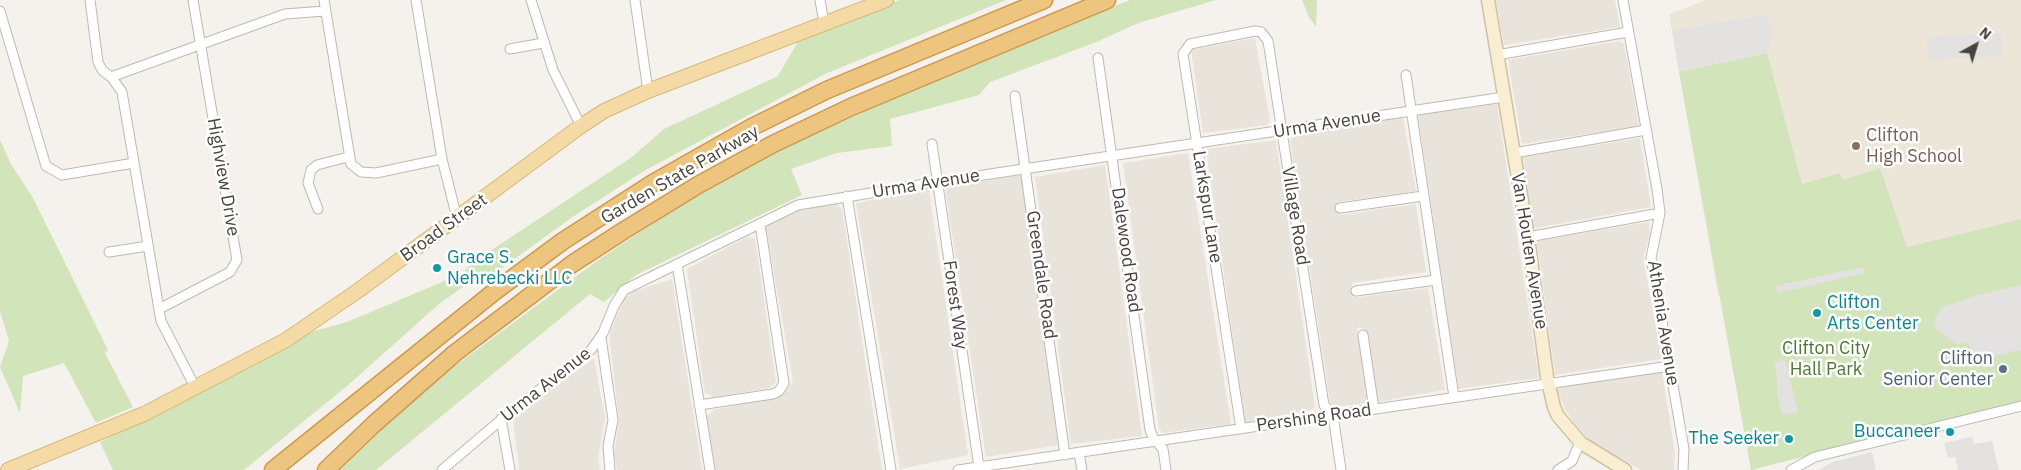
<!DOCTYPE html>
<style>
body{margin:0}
#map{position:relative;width:2021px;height:470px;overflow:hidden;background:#f5f2ed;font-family:"IBM Plex Sans",sans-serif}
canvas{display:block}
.north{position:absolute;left:1951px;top:20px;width:50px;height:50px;-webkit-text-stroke:4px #fff;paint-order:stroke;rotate:39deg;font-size:14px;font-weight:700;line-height:20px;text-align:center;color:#48433b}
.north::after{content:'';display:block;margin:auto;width:18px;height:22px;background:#48433b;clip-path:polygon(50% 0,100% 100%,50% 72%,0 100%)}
</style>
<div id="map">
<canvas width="2021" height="470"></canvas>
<div class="north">N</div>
</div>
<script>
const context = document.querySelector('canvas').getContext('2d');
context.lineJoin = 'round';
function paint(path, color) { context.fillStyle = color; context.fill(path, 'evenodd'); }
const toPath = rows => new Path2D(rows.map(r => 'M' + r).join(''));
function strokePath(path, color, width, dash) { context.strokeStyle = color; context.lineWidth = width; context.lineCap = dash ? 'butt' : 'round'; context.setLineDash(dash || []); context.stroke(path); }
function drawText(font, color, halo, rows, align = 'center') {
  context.font = font + ' "IBM Plex Sans",sans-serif'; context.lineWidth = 5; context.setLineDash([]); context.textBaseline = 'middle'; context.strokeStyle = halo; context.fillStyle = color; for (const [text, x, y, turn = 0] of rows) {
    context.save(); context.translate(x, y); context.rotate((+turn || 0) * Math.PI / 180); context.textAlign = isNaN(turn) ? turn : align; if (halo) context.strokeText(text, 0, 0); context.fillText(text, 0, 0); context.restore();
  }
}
paint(toPath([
 [1496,0,1615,0,1620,27,1504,45],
 [1255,38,1270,121,1267,125,1203,133,1191,50],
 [1619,41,1624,44,1639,126,1522,144,1508,60],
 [1497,104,1539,378,1458,389,1418,115],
 [1403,117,1416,191,1338,202,1340,215,1416,204,1426,272,1352,283,1353,298,1428,288,1445,390,1377,402,1366,330,1359,327,1357,329,1368,403,1333,407,1330,401,1290,140,1294,136],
 [1640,138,1651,207,1536,228,1532,224,1523,157],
 [1276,140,1315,407,1311,410,1245,422,1206,149],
 [1188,153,1231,424,1163,433,1159,429,1123,163],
 [1105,165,1142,436,1071,444,1035,177],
 [1021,175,1058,445,986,457,945,187],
 [929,190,968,455,900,469,856,203],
 [836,203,842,209,882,470,715,470,707,416,714,410,783,395,793,381,766,227,798,205],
 [1649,222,1650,235,1643,258,1662,359,1555,375,1537,241],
 [747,237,755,238,776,382,770,388,714,397,705,393,687,269],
 [672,279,702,470,617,470,614,454,619,420,610,343,610,331,624,299,632,292],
 [594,358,605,418,598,457,600,470,519,470,513,418],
 [1662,371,1675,453,1674,470,1641,470,1590,440,1577,427,1565,409,1557,390,1560,385]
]), '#e8e3db');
paint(toPath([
 [1706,0,2021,0,2021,219,1718,294,1669,14]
]), '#ece6d8');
paint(toPath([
 [899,0,1006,0,825,74,644,171,574,216,492,275,482,273,439,304,347,386,244,470,113,470,100,442,311,332,347,322,461,274,475,261,632,157,664,129,778,76,800,38],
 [1130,0,1216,0,1138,23,1099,41,990,82,979,95,890,119,892,146,837,153,791,169,802,195,636,275,604,302,590,294,376,470,340,470,421,391,601,258,679,206,787,146,978,61],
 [1302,0,1317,0,1316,27,1309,17],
 [1767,53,1802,184,1840,173,1843,180,1880,168,1907,247,2021,219,2021,402,1751,470,1679,72],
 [0,140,11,164,33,198,108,350,105,353,133,407,96,423,64,363,23,376,20,413,0,367,9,341,0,311]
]), '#d2e4ba');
paint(toPath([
 [1762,15,1766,16,1773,31,1767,52,1679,72,1672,30],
 [2001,33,2003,56,1929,60,1927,37],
 [1863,267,1865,273,1778,293,1776,286],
 [2021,285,2021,350,1974,361,1969,342,1957,345,1936,329,1934,321,1942,307,1978,295],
 [1785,359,1798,412,1782,415,1777,394,1777,380,1774,363],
 [1972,437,1974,444,1992,441,1999,470,1958,470,1955,457,1948,458,1944,443],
 [1872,452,1876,470,1819,470,1833,462]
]), '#e4e2e0');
const street = toPath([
 [90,0,98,62,102,70,112,78,122,92,161,321,195,387],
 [324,0,351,164,361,172,376,173,442,159],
 [416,0,442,159,457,218],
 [531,0,553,70,581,126],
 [635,0,648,91],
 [820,0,824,23],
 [1623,0,1657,189,1660,213,1651,258,1684,449,1683,470],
 [0,11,46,166,62,175,134,163],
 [510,49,543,43],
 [1497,55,1628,32],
 [1098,58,1150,430,1154,439,1163,449,1166,470],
 [1406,75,1454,397],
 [111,77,285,14,325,11],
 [1015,96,1065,455],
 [932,144,979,467],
 [1514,153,1646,130],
 [847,196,891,470],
 [1340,208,1423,196],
 [318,209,308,183,311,170,317,165,348,157],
 [1528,237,1660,213],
 [109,252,148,246],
 [677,264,710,470],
 [1356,291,1436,280],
 [159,309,230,272,237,260,193,0],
 [1363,335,1374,409],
 [601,338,613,420,608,446,610,470],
 [699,405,773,394,779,391,784,383,760,224],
 [501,419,510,470],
 [1241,429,1183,54,1190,44,1255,31,1261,32,1268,41,1324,405,1333,415,1341,470],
 [1079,453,1082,470],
 [442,470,509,413,591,350,603,333,614,306,624,290,798,205,937,182,1504,97],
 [958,470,1670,366],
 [1558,470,1572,461,1580,442],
 [1791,470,1815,457,2021,406]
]);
const secondary = toPath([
 [1488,0,1528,237,1547,377,1554,407,1558,416,1581,443,1625,470]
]);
const primary = toPath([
 [8,470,144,414,286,340,359,290,581,126,604,111,648,91,886,0]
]);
const highway = toPath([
 [273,470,494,292,563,241,653,183,752,127,827,90,1044,0],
 [326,470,374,424,455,353,572,264,623,231,698,185,773,144,851,107,1107,0]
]);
strokePath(street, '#bfb9b0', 11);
strokePath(secondary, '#cfc2a1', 15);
strokePath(primary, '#d8b877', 16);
strokePath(highway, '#cd9a4e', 19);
strokePath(street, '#fff', 9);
strokePath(secondary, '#f9eed2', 12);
strokePath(primary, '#f4dba6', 14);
strokePath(highway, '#eec57e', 16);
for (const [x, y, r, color] of [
 [1856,146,5,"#8d6e63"],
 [437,268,5,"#0f9aa8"],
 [1817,313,5,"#0f9aa8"],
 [2003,369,5,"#5c6f8a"],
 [1950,432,5,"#0f9aa8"],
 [1789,439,5,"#0f9aa8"]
]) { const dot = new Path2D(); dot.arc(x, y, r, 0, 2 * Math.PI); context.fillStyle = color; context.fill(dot); strokePath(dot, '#fff', 2); }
drawText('18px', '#48433b', '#fff', [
 ["Urma Avenue",1327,124,-9],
 ["Garden State Parkway",680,175,-30],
 ["Highview Drive",223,177,80],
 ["Urma Avenue",926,184,-9],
 ["Larkspur Lane",1207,207,81],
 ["Village Road",1295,216,81],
 ["Broad Street",444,228,-36],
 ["Dalewood Road",1126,250,82],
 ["Van Houten Avenue",1529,251,81],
 ["Greendale Road",1041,275,82],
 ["Forest Way",955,305,82],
 ["Athenia Avenue",1663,323,81],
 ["Urma Avenue",546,385,-38],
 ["Pershing Road",1314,418,-8]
]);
drawText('18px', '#785e54', '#fff', [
 ["Clifton",1866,136],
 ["High School",1866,157]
], 'left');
drawText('18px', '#0d838f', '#fff', [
 ["Grace S.",447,258],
 ["Nehrebecki LLC",447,279],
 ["Clifton",1827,303],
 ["Arts Center",1827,324],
 ["Buccaneer",1940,432,"right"],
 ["The Seeker",1779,439,"right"]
], 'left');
drawText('18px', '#4e7533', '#fff', [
 ["Clifton City",1826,349],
 ["Hall Park",1826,370]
]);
drawText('18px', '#4e5e75', '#fff', [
 ["Clifton",1993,359],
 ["Senior Center",1993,380]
], 'right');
</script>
